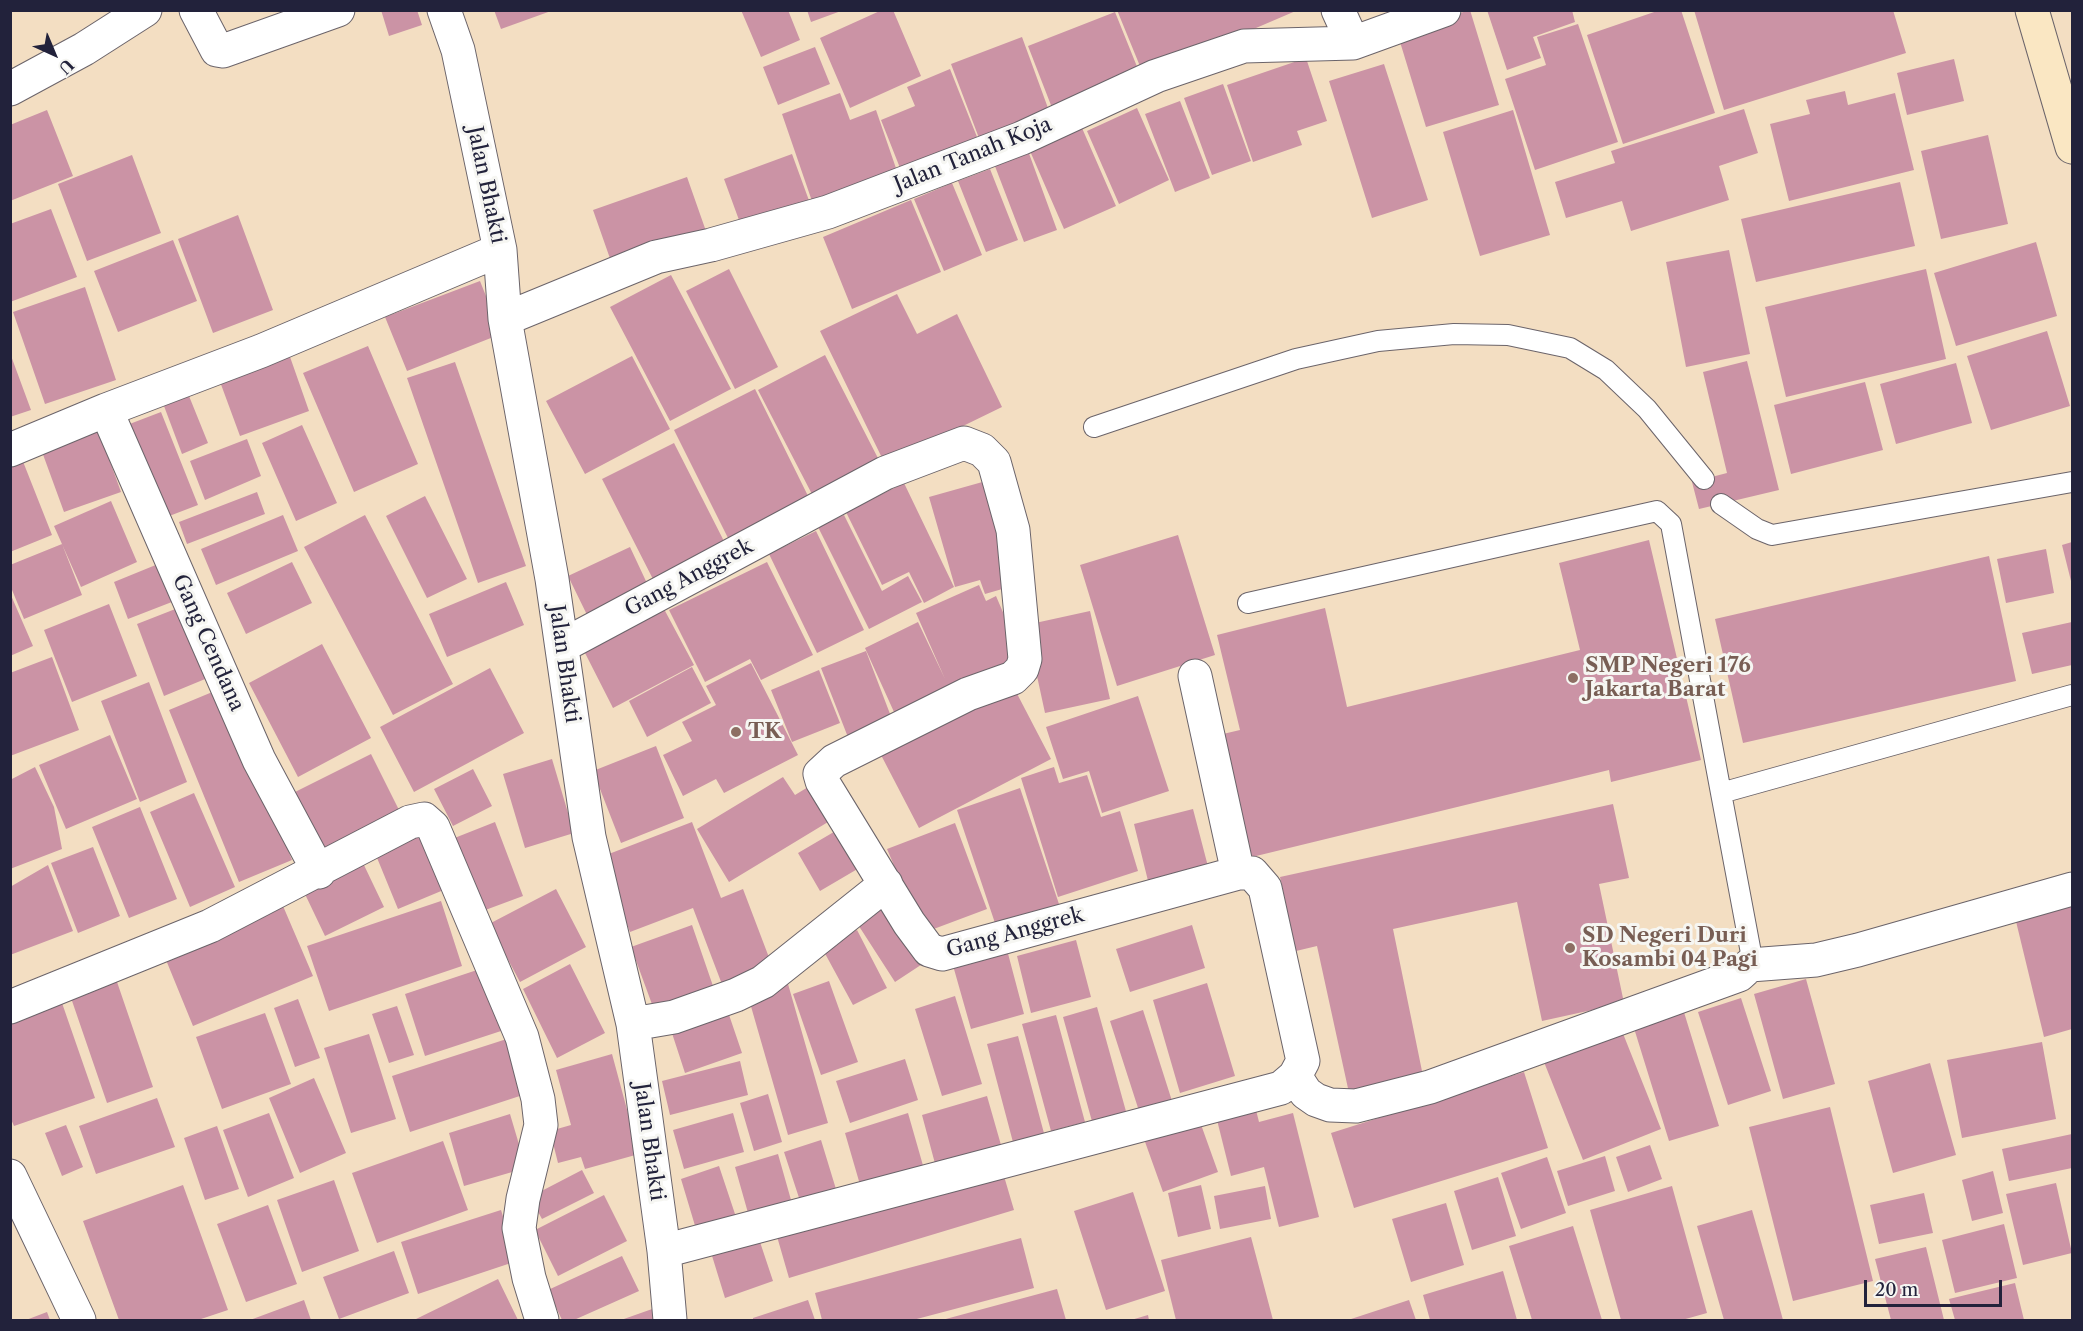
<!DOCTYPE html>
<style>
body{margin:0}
#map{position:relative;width:2083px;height:1331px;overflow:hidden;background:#f3dec2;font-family:"Libre Caslon Text",serif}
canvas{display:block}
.frame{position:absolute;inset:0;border:12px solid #22223b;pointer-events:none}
.north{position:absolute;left:24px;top:24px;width:60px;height:60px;-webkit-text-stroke:4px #f6f6f2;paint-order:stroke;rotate:136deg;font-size:16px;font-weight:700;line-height:24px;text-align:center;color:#22223b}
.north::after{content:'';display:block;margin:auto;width:21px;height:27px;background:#22223b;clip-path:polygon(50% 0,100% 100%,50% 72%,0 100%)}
.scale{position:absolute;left:1864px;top:1280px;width:138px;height:27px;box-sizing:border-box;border:3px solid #22223b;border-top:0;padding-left:8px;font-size:18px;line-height:21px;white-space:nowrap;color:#22223b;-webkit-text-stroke:4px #f6f6f2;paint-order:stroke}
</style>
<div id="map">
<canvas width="2083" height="1331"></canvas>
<div class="frame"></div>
<div class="north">U</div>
<div class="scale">20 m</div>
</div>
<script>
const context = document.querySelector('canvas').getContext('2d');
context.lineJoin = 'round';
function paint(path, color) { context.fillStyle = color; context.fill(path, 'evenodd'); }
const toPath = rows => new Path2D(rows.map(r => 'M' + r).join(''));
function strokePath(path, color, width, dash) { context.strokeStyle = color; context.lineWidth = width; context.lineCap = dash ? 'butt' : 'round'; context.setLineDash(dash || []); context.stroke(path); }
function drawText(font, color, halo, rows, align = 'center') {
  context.font = font + ' "Libre Caslon Text",serif'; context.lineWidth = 6; context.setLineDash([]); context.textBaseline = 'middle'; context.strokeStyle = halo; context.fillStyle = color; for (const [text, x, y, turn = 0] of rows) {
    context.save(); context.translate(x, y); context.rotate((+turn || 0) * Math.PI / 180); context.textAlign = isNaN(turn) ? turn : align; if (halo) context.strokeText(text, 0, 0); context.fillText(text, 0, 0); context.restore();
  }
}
paint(toPath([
 [381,10,417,10,422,25,389,36],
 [494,10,551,10,551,11,501,29],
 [741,10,788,10,800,40,761,57],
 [807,10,841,10,841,11,811,22],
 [882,10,893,10,921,76,850,108,820,38],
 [1117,10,1298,10,1144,76],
 [1470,10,1499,105,1426,127,1397,32],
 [1487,10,1572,10,1575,22,1533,37,1541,58,1507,70],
 [1660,10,1681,10,1715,113,1623,144,1587,35],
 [1694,10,1893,10,1906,53,1724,110],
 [1115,12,1142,79,1054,113,1028,46],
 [1578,24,1618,142,1535,170,1505,79,1546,65,1537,37],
 [1022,37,1052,119,982,146,951,64],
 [815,47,830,84,778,105,763,67],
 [1306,58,1327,121,1297,131,1302,145,1253,162,1227,85],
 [1954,59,1964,101,1907,115,1897,73],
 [1384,64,1428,200,1372,218,1329,81],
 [950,69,981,147,904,178,881,120,915,106,907,87],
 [1223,84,1251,161,1212,175,1184,98],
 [1845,91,1848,105,1895,93,1914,170,1789,201,1770,124,1810,114,1806,100],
 [840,93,850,120,876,110,899,177,814,207,782,114],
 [1180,101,1210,178,1175,192,1145,114],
 [1137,108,1169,180,1119,204,1087,131],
 [1744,109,1758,153,1719,166,1729,200,1631,231,1622,201,1566,218,1555,182,1615,163,1611,151],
 [47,110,73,176,10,201,10,125],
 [1513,110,1550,235,1480,256,1443,132],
 [1082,128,1116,206,1064,229,1030,151],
 [1988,135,2008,224,1941,239,1921,151],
 [1027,148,1057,230,1024,242,993,161],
 [792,154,811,206,743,231,724,179],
 [132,155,161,233,87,261,58,184],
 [990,169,1018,240,986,252,958,181],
 [687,177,707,234,613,267,593,210],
 [1900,182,1915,246,1756,282,1741,219],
 [952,183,982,255,944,271,914,199],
 [911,200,941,272,852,309,823,237],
 [51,209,77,277,10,302,10,224],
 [238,215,273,310,213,333,178,239],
 [173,240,197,301,118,332,94,271],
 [2036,242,2057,316,1956,346,1934,273],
 [1729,250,1750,354,1686,367,1666,262],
 [729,269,778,367,735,389,686,291],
 [1926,269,1946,359,1786,397,1765,307],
 [671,275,731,389,670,421,610,307],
 [480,281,501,334,407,371,385,317],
 [85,287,116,380,45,404,13,312],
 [897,294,917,334,957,314,1002,407,885,464,820,331],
 [2047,331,2070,406,1991,430,1967,356],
 [368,346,418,464,354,492,303,373],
 [10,353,31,410,10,417],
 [289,354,309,411,240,436,219,379],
 [825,355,882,466,815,500,758,390],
 [632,356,670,429,585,474,546,401],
 [1747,361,1779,490,1699,509,1692,482,1727,473,1703,372],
 [455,362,526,566,478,583,407,378],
 [1956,363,1972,423,1896,444,1880,384],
 [1865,382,1883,450,1791,474,1774,405],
 [755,389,812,504,731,544,674,430],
 [189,396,208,443,182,454,164,406],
 [161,412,198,505,164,518,127,425],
 [302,425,337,503,296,521,262,443],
 [98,428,121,492,64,512,41,449],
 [247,439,261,476,205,500,190,461],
 [674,443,729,551,657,587,602,479],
 [22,459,52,535,10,552,10,464],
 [986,481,1016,585,985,594,980,580,955,587,929,497],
 [904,483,954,587,924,603,909,572,882,585,846,512],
 [257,492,265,514,187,544,179,522],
 [425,496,467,579,427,598,386,516],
 [111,501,137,562,81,587,54,526],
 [283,515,298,551,216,585,201,549],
 [365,515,453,684,393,715,304,547],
 [844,515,882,591,908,576,922,602,869,629,818,527],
 [816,531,864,630,817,653,769,554],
 [1178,535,1215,655,1117,686,1080,565],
 [1649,540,1701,760,1611,782,1609,770,1252,857,1223,734,1240,730,1217,635,1325,608,1347,707,1580,650,1559,563],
 [2072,542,2072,585,2062,545],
 [62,544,82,595,24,619,10,585,10,565],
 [630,547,652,594,591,623,568,576],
 [2046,549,2054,593,2006,603,1997,559],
 [1989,556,2016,681,1743,743,1715,619],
 [163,562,177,600,128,619,114,582],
 [292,562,312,603,246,634,227,593],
 [767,562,813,655,761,680,750,659,705,682,669,610],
 [506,582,524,625,447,657,429,614],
 [979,585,986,601,996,596,1023,659,899,723,865,648,918,622,945,679,916,613],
 [10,593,33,646,10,656],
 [109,604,137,676,72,702,44,630],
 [183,606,210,677,164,696,137,624],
 [664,609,694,665,613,708,584,651],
 [1090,611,1110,699,1045,713,1026,625],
 [2072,622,2072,665,2032,674,2022,633],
 [322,644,371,738,298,777,249,683],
 [866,651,895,727,851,745,821,668],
 [52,657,79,730,10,756,10,673],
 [751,663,798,755,724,793,716,779,683,796,663,755,692,741,682,722,716,705,706,686],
 [692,667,711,703,647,737,629,701],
 [490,668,524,733,414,792,380,727],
 [819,670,840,723,792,742,771,690],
 [149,682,187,782,140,802,101,701],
 [1013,686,1051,759,919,828,881,755],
 [222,688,292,860,239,882,169,710],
 [1138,696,1169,791,1102,813,1089,771,1063,779,1046,727],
 [110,735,137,799,66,829,39,765],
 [656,746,684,818,621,843,593,771],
 [371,754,401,814,320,855,289,795],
 [552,759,574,833,525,848,503,774],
 [35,767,54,807,62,849,10,869,10,780],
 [1054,767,1059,783,1087,775,1101,817,1120,811,1138,871,1058,897,1021,778],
 [473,769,492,806,453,826,434,789],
 [783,777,795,795,813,784,833,819,729,882,697,829],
 [1020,788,1061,910,998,932,957,810],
 [194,793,235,887,190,907,150,812],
 [1613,804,1629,878,1599,884,1624,1003,1542,1021,1517,902,1393,929,1423,1076,1349,1093,1317,946,1296,951,1280,877],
 [140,807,177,899,129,918,92,827],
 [1193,809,1211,878,1151,893,1134,824],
 [495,822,523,896,480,912,452,839],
 [692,822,721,898,743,889,773,968,723,987,693,908,630,932,601,857],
 [955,823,987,909,923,933,887,849],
 [844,826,866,864,820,891,798,853],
 [422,827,446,889,398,909,373,848],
 [93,847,120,916,78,933,51,863],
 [363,863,384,907,325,936,304,892],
 [48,865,73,931,10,955,10,887],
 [556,889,586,947,520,982,489,924],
 [2072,894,2072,1029,2044,1037,2013,909],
 [890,898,930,959,895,982,855,920],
 [441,901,462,966,329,1011,307,946],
 [283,906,313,976,193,1026,164,955],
 [692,925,713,986,653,1007,631,947],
 [1192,925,1205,968,1130,992,1116,949],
 [857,930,887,988,853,1005,822,948],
 [1076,940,1091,997,1031,1013,1017,956],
 [1006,946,1024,1014,971,1029,952,962],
 [570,964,605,1033,557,1058,523,989],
 [480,969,501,1031,425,1056,405,994],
 [116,979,153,1087,107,1103,70,995],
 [1806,979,1835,1084,1783,1099,1754,994],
 [829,981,858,1062,821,1075,793,994],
 [1207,983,1235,1076,1180,1093,1153,1000],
 [788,984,828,1123,788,1135,748,996],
 [955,996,982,1084,942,1096,915,1009],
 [1741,998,1771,1091,1728,1105,1698,1012],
 [298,999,320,1058,295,1067,274,1008],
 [62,1003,95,1098,14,1126,10,1117,10,1021],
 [397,1006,414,1055,389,1063,372,1014],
 [726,1006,742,1053,685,1073,669,1024],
 [1097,1007,1127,1115,1093,1125,1063,1017],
 [1683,1009,1719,1126,1669,1141,1633,1025],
 [1143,1010,1172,1101,1139,1111,1110,1021],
 [265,1013,291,1084,222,1109,196,1037],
 [1056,1015,1085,1122,1051,1131,1022,1024],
 [1618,1021,1661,1129,1583,1160,1540,1052],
 [369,1034,396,1119,351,1133,324,1048],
 [516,1036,532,1092,410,1132,392,1076],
 [1018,1036,1045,1137,1014,1146,987,1044],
 [2042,1042,2056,1119,1962,1138,1947,1060],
 [612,1054,639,1154,585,1169,581,1157,558,1163,550,1131,571,1125,556,1070],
 [905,1059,918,1100,850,1123,836,1081],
 [740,1061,748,1095,670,1115,662,1081],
 [1930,1063,1956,1155,1893,1173,1868,1081],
 [1524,1072,1548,1148,1354,1208,1331,1133],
 [314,1078,346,1153,300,1173,269,1098],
 [768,1094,782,1142,754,1151,740,1103],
 [987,1096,1003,1152,937,1171,922,1115],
 [157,1098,175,1147,96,1174,79,1126],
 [1255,1106,1259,1122,1293,1113,1319,1217,1279,1227,1264,1167,1231,1176,1216,1116],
 [1830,1107,1873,1281,1793,1301,1749,1127],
 [269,1113,294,1178,248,1197,223,1130],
 [733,1113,744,1152,684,1169,673,1130],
 [908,1113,926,1176,863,1195,845,1133],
 [510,1114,526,1168,464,1186,449,1133],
 [1199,1119,1218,1172,1163,1192,1144,1139],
 [66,1125,83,1167,62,1176,45,1133],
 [217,1126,239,1189,205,1200,184,1138],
 [2072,1134,2072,1168,2009,1181,2002,1149],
 [821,1140,839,1199,803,1210,784,1152],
 [443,1141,468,1210,377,1243,352,1173],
 [1650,1145,1662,1179,1628,1192,1616,1157],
 [778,1154,793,1207,750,1220,735,1167],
 [1605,1156,1615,1191,1568,1206,1557,1171],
 [1547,1157,1566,1213,1521,1229,1501,1173],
 [719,1166,739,1226,699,1239,681,1179],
 [1001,1166,1014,1210,789,1278,776,1233],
 [582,1170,594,1193,542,1219,530,1197],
 [1993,1171,2003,1213,1972,1221,1962,1180],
 [1498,1177,1516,1236,1472,1250,1454,1191],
 [334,1180,359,1251,302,1272,277,1200],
 [2056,1183,2072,1253,2023,1265,2006,1194],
 [183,1185,228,1310,198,1320,119,1320,83,1221],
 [1201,1185,1211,1229,1178,1237,1168,1193],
 [1265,1186,1271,1219,1220,1229,1214,1196],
 [1672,1186,1707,1313,1682,1320,1621,1320,1590,1210],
 [1133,1192,1165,1291,1106,1310,1074,1211],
 [1924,1193,1933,1233,1879,1244,1870,1205],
 [604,1195,627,1241,558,1276,535,1230],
 [1446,1203,1464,1265,1411,1282,1392,1219],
 [268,1205,297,1284,246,1302,217,1224],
 [501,1210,517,1261,418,1294,401,1242],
 [1752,1210,1772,1280,1783,1320,1724,1320,1697,1226],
 [2004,1224,2017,1278,1955,1293,1942,1240],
 [1573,1226,1602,1320,1532,1320,1509,1246],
 [756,1230,773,1281,725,1298,709,1246],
 [1251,1237,1273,1320,1176,1320,1161,1260],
 [1021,1238,1034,1288,913,1320,822,1320,815,1293],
 [1926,1247,1944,1320,1891,1320,1875,1259],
 [394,1251,409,1293,339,1319,323,1277],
 [622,1256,639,1291,574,1320,562,1320,548,1290],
 [1503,1271,1517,1320,1430,1320,1423,1295],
 [498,1279,518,1320,416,1320,416,1319],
 [2015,1283,2024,1320,1955,1320,1949,1299],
 [1057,1289,1066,1320,942,1320],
 [304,1300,311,1320,250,1320],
 [808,1300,815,1320,753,1320,753,1318],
 [1409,1300,1416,1320,1348,1320],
 [655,1308,653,1320,621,1320],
 [47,1312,50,1320,26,1320],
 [1148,1315,1149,1320,1131,1320]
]), '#cb93a5');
const lane = toPath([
 [1094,427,1296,359,1378,341,1454,334,1508,335,1570,348,1606,370,1647,409,1704,479],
 [1721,504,1757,529,1772,535,2072,482],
 [1248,603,1657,511,1671,524,1721,793,2072,695],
 [1721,793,1751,953,1750,965]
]);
const street = toPath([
 [196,10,217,50,223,51,338,10],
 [444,10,458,50,500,250,505,319,552,579,589,837,633,1024,664,1251,670,1320],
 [1338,10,1353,43],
 [10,89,84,49,145,10],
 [505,319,656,257,711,245,828,212,1022,138,1156,76,1244,46,1353,43,1444,10],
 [106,410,259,760,319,872],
 [10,450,106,410,261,351,500,250],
 [562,646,885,473,964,443,982,450,994,462,1013,530,1025,659,1022,669,1013,678,968,694,834,761,820,774,822,781,909,923,929,950,942,954,1238,873,1252,873,1265,888,1303,1061,1295,1076,1281,1088,664,1251],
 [1195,676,1238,873],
 [10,1007,210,926,410,822,424,819,433,827,522,1037,538,1099,541,1125,523,1199,519,1228,529,1278,542,1320],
 [633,1024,674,1017,736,995,763,982,886,884],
 [1295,1076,1306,1093,1316,1100,1330,1105,1356,1106,1430,1087,1739,975,1750,965,1816,960,1858,950,2072,889],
 [10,1176,79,1320]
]);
const secondary = toPath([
 [2032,10,2072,147]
]);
strokePath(lane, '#6b646a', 22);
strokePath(street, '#6b646a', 35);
strokePath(secondary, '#6b646a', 35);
strokePath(lane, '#fff', 20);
strokePath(street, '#fff', 33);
strokePath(secondary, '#fae7c3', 33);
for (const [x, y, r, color] of [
 [1573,678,6,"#8d6e63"],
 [736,732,6,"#8d6e63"],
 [1570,948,6,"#8d6e63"]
]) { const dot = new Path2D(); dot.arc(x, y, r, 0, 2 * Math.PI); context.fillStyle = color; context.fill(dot); strokePath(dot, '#f6f6f2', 2); }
drawText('21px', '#22223b', '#f6f6f2', [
 ["Jalan Tanah Koja",973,155,-22],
 ["Jalan Bhakti",486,185,78],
 ["Gang Anggrek",689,578,-28],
 ["Gang Cendana",208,643,66],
 ["Jalan Bhakti",564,664,82],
 ["Gang Anggrek",1015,933,-15],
 ["Jalan Bhakti",649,1142,82]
]);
drawText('bold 21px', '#785e54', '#f6f6f2', [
 ["SMP Negeri 176",1585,666],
 ["Jakarta Barat",1585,690],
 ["TK",748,732],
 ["SD Negeri Duri",1582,936],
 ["Kosambi 04 Pagi",1582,960]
], 'left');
</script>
